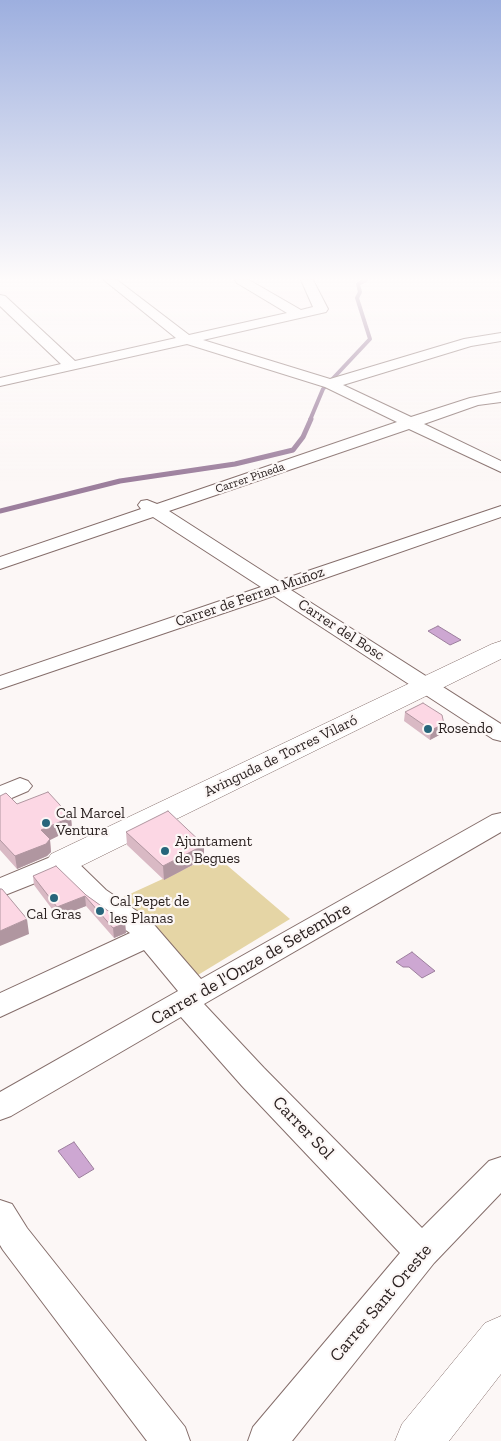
<!DOCTYPE html>
<meta charset="utf-8">
<style>
body{margin:0}
canvas{display:block;background:#fcf7f6}
</style>
<canvas width="501" height="1441"></canvas>
<script>
const context = document.querySelector('canvas').getContext('2d');
context.lineJoin = 'round';
function paint(path, color) { context.fillStyle = color; context.fill(path, 'evenodd'); }
const toPath = rows => new Path2D(rows.map(r => 'M' + r).join(''));
function strokePath(path, color, width, dash) { context.strokeStyle = color; context.lineWidth = width; context.lineCap = dash ? 'butt' : 'round'; context.setLineDash(dash || []); context.stroke(path); }
function drawText(font, color, halo, rows, align = 'center') {
  context.font = font + ' "Zilla Slab",serif'; context.lineWidth = 4.5; context.setLineDash([]); context.textBaseline = 'middle'; context.strokeStyle = halo; context.fillStyle = color; for (const [text, x, y, turn = 0] of rows) {
    context.save(); context.translate(x, y); context.rotate((+turn || 0) * Math.PI / 180); context.textAlign = isNaN(turn) ? turn : align; if (halo) context.strokeText(text, 0, 0); context.fillText(text, 0, 0); context.restore();
  }
}
paint(toPath([
 [215,855,290,919,193,978,119,899]
]), '#e5d5a5');
const water = toPath([
 [438,626,461,640,450,645,428,631,438,626],
 [412,952,435,971,422,978,409,967,403,967,396,962,412,952],
 [74,1142,94,1169,79,1178,58,1151,74,1142]
]);
paint(water, '#cda7d2');
strokePath(water, '#9c7f9d', 1);
strokePath(toPath([
 [310,420,323,389,370,339,357,298,360,292,358,284,366,280]
]), '#9c7f9d', 4);
strokePath(toPath([
 [0,511,120,481,235,464,293,450,303,437,311,419]
]), '#9c7f9d', 5);
const street = toPath([
 [104,280,117,280,189,335,287,313,237,283,235,280,249,280,301,310,313,307,301,280,313,280,328,309,326,312,203,340,330,379,464,339,501,333,501,341,471,346,343,385,411,417,470,398,501,392,501,402,478,405,424,424,501,461,501,472,409,429,169,511,278,581,501,506,501,517,291,590,501,724,501,741,493,739,274,596,0,689,0,676,261,587,153,517,0,569,0,557,141,509,138,505,141,501,147,500,157,504,397,422,325,387,187,344,0,386,0,378,61,364,0,306,0,295,5,296,75,361,176,338,104,280],
 [20,778,28,781,32,786,28,791,0,803,0,786,20,778],
 [501,813,501,832,204,1004,264,1068,422,1228,489,1161,501,1157,501,1193,434,1263,292,1441,248,1441,253,1427,400,1253,242,1086,181,1017,11,1116,0,1120,0,1092,178,991,144,950,0,1017,0,993,130,933,88,904,58,874,0,897,0,878,53,856,62,853,71,856,106,890,150,920,201,979,492,815,501,813],
 [0,1200,12,1204,27,1228,185,1427,190,1441,147,1441,3,1250,0,1245,0,1200]
]);
const secondary = toPath([
 [501,641,501,659,73,870,62,873,51,870,46,862,51,854,492,644,501,641],
 [501,1316,501,1374,449,1441,395,1441,402,1424,485,1323,501,1316]
]);
strokePath(street, '#856e6b', 2);
strokePath(secondary, '#856e6b', 1);
paint(street, '#fff');
paint(secondary, '#fff');
paint(toPath([
 [405,712,444,724,443,733,430,740,404,721],
 [0,796,17,804,71,817,72,829,50,840,51,852,47,856,17,869,0,850],
 [126,832,204,859,164,880,127,845],
 [33,876,86,895,125,923,126,933,114,938,86,906,58,917,34,885]
]), '#d9b9c4');
paint(toPath([
 [444,724,443,733,430,740,431,730],
 [71,817,72,829,50,840,51,852,47,856,17,869,15,856,41,830],
 [204,845,204,859,164,880,163,866],
 [85,896,86,906,58,917,57,907],
 [27,919,29,934,0,946,0,931],
 [125,923,126,933,114,938,113,928]
]), '#b096a0');
const building = toPath([
 [423,703,442,715,444,724,431,730,405,712,423,703],
 [48,792,71,817,41,830,50,839,46,844,15,856,0,840,0,796,6,793,17,804,48,792],
 [168,811,204,845,163,866,126,832,168,811],
 [56,866,86,895,125,923,113,928,85,896,57,907,33,876,56,866],
 [0,889,2,889,27,919,0,931,0,889]
]);
paint(building, '#fcd7e4');
strokePath(building, '#b096a0', 1);
const sky = context.createLinearGradient(0, 0, 0, 481);
sky.addColorStop(0, '#9dafdf');
sky.addColorStop(0.58, '#fefbfb');
sky.addColorStop(1, '#fefbfb00');
context.fillStyle = sky;
context.fillRect(0, 0, 501, 481);
for (const [x, y, r, color] of [
 [428,729,5,"#27657b"],
 [46,823,5,"#27657b"],
 [165,851,5,"#27657b"],
 [54,898,5,"#27657b"],
 [100,911,5,"#27657b"]
]) { const dot = new Path2D(); dot.arc(x, y, r, 0, 2 * Math.PI); context.fillStyle = color; context.fill(dot); strokePath(dot, '#fcf7f6', 2); }
drawText('12px', '#2a2120', '#fcf7f6', [
 ["Carrer Pineda",250,478,-19]
]);
drawText('15px', '#2a2120', '#fcf7f6', [
 ["Carrer de Ferran Muñoz",250,597,-19],
 ["Carrer del Bosc",341,630,33],
 ["Avinguda de Torres Vilaró",281,756,-26]
]);
drawText('15px', '#2a2120', '#fcf7f6', [
 ["Rosendo",438,729],
 ["Cal Marcel",56,814],
 ["Ventura",56,831],
 ["Ajuntament",175,842],
 ["de Begues",175,859],
 ["Cal Pepet de",110,902],
 ["les Planas",110,919],
 ["Cal Gras",54,915,"center"]
], 'left');
drawText('18px', '#2a2120', '#fcf7f6', [
 ["Carrer de l'Onze de Setembre",251,964,-30],
 ["Carrer Sol",303,1128,46],
 ["Carrer Sant Oreste",381,1303,-50]
]);
</script>
